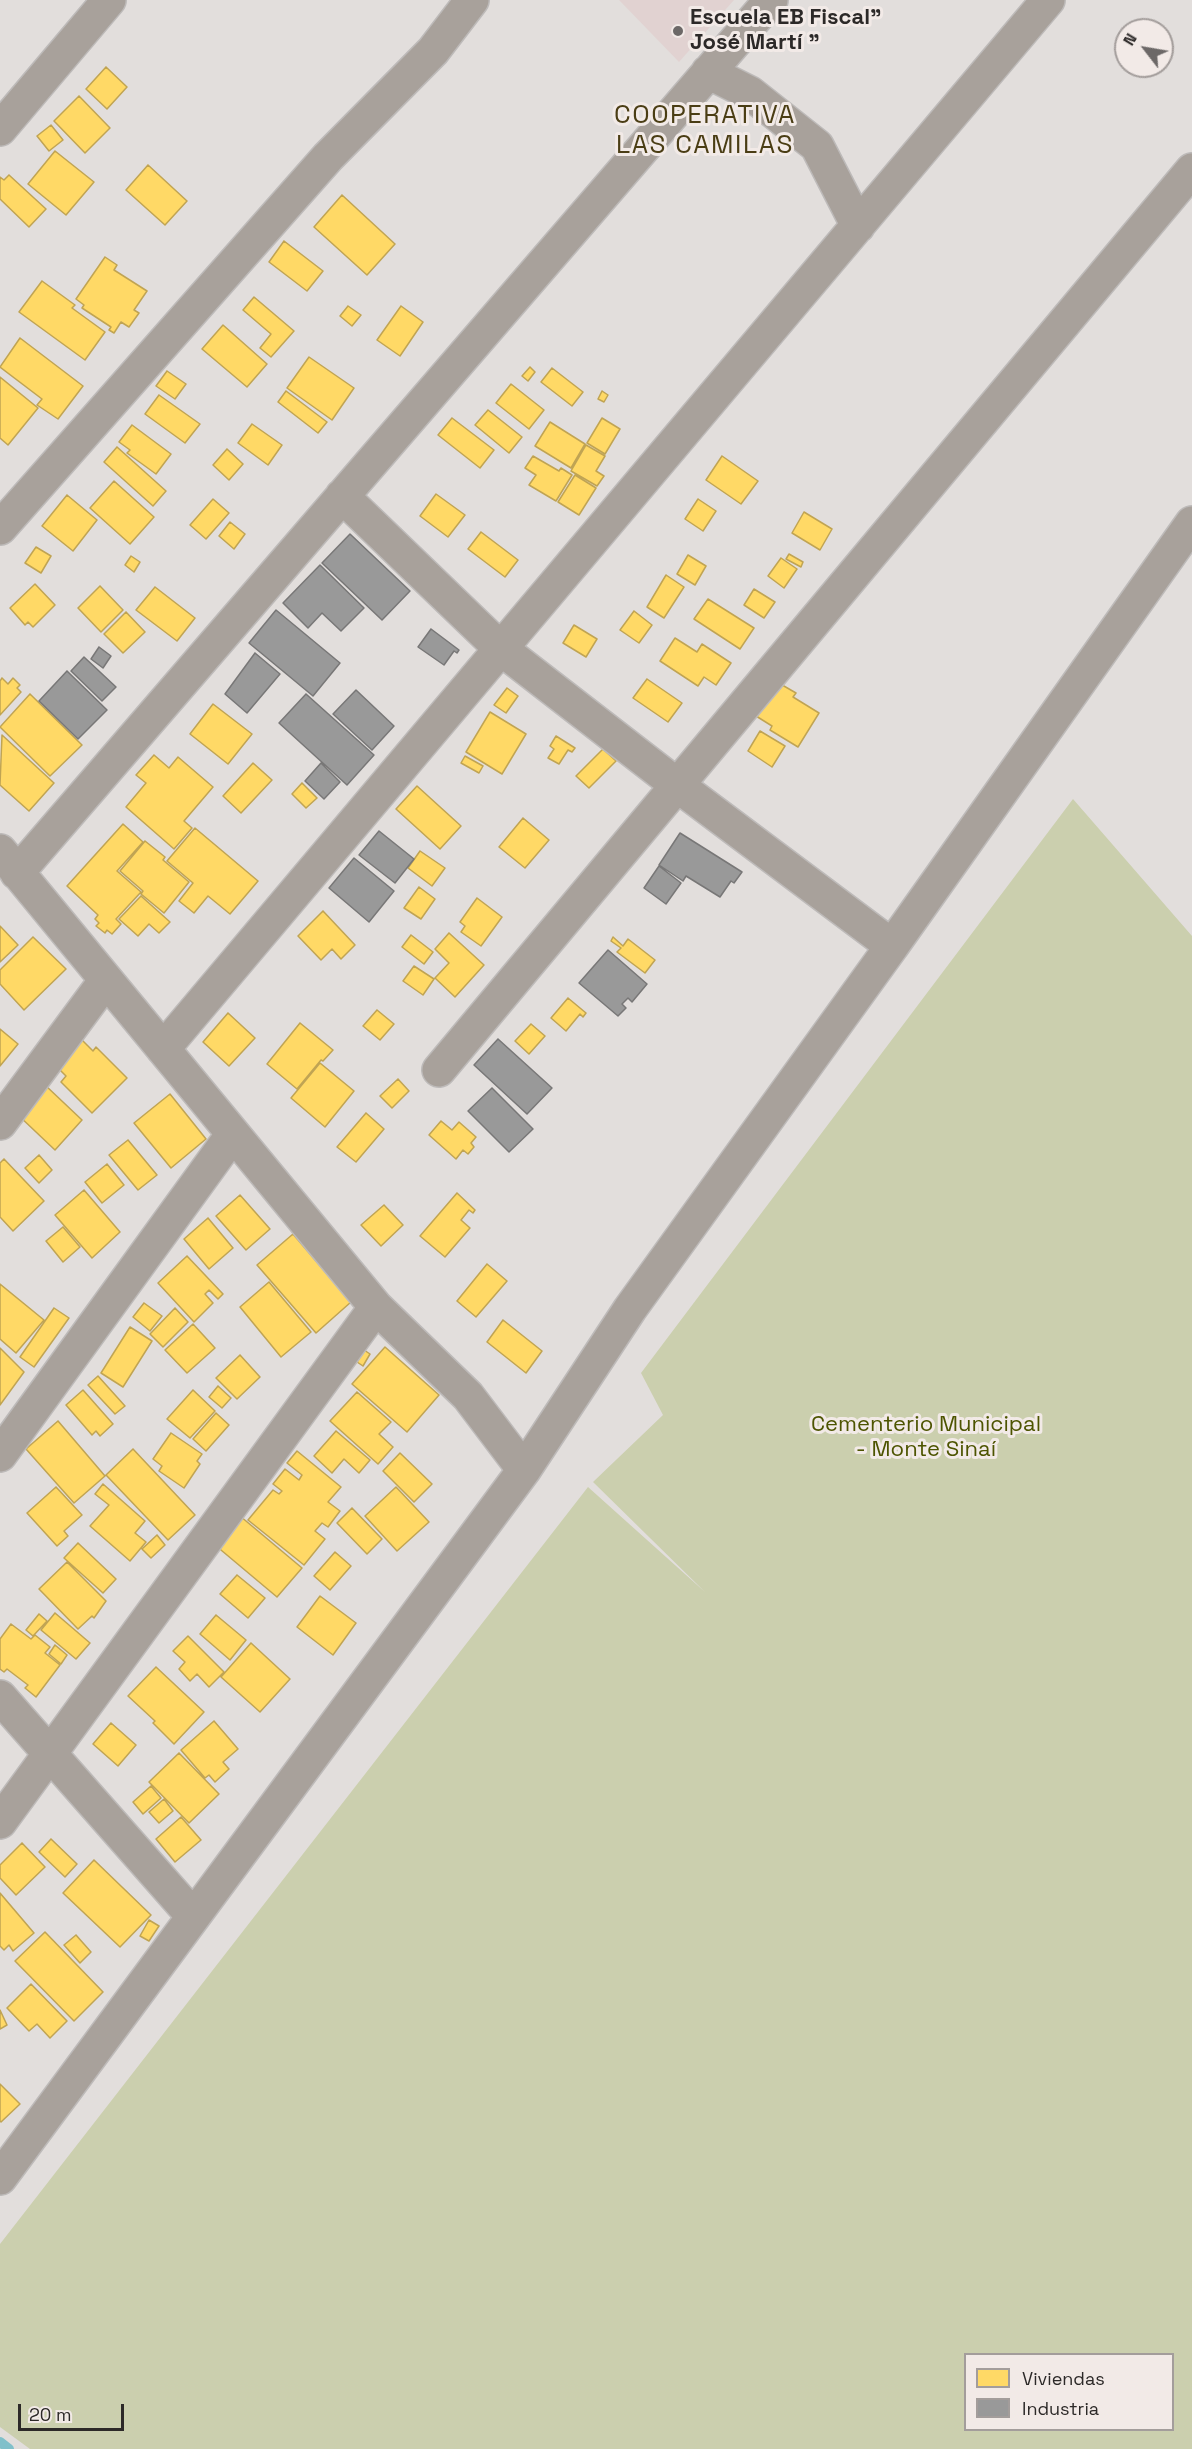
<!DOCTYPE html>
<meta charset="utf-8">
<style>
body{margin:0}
#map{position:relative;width:1192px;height:2449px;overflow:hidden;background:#e2dedc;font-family:"Space Grotesk",sans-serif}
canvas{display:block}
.legend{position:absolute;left:964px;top:2353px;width:210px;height:78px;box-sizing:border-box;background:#f2eae7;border:2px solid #a39d9b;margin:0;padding:8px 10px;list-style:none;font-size:18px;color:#2c2928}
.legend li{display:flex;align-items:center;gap:12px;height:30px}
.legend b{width:30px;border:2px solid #a39d9b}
.north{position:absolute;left:1114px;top:18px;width:60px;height:60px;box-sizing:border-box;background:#f2eae7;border:2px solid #a39d9b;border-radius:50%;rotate:301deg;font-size:16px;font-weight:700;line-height:24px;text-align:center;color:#2c2928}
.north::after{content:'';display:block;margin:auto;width:21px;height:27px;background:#6c6867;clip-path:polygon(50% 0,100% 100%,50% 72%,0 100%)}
.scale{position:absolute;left:18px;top:2404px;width:106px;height:27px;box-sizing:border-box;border:3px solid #2c2928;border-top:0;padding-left:8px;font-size:18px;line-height:21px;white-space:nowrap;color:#2c2928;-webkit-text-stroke:4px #f2eae7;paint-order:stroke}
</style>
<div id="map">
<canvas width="1192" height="2449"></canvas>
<ul class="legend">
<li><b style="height:16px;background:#ffd966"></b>Viviendas</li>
<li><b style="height:16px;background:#999"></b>Industria</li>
</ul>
<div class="north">N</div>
<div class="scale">20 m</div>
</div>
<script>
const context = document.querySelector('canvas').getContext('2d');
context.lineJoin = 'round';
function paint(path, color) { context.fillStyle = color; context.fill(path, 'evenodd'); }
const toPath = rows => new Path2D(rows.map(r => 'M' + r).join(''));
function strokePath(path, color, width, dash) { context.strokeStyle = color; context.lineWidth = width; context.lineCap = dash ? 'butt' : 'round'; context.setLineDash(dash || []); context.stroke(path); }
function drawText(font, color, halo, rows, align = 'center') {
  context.font = font + ' "Space Grotesk",sans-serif'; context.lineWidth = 6; context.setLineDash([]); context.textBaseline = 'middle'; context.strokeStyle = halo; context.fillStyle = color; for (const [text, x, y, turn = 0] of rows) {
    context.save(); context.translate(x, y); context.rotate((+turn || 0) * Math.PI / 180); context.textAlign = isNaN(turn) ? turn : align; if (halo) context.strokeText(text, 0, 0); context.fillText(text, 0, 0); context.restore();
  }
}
paint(toPath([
 [619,0,734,0,679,62]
]), '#e1d2d1');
paint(toPath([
 [1073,799,1192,936,1192,2449,30,2449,0,2427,0,2244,588,1487,705,1592,593,1482,663,1415,641,1373],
 [966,2354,1172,2354,1172,2430,966,2430]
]), '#cbcfae');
const homes = toPath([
 [106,67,127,87,107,109,86,89,106,67],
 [79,96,110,128,85,153,54,121,79,96],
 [51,125,63,140,49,151,37,136,51,125],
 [55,151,94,182,66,215,28,184,55,151],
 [148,165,187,201,165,225,126,190,148,165],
 [9,175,46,209,29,227,0,199,0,177,4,180,9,175],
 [342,195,395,244,367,275,314,227,342,195],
 [284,241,323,271,307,291,269,262,284,241],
 [105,257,117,265,114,270,147,291,134,310,139,313,129,327,121,322,114,333,109,330,111,327,82,308,84,305,76,299,105,257],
 [42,281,75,305,72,308,105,332,85,360,19,312,42,281],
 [254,297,294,331,271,357,260,348,271,334,243,310,254,297],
 [348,306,361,315,352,326,340,316,348,306],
 [401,306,423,322,400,356,377,340,401,306],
 [223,325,267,364,247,387,202,349,223,325],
 [20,338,83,386,58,419,37,405,42,399,0,367,20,338],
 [309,357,354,388,332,420,287,388,309,357],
 [530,367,535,372,528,381,522,376,530,367],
 [552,368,583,392,572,406,541,382,552,368],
 [167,371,186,384,175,399,156,386,167,371],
 [0,377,38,408,8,445,0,438,0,377],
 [511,384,544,410,529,429,496,403,511,384],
 [286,391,327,422,318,433,278,402,286,391],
 [602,391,608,395,604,402,598,399,602,391],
 [159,395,200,424,185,443,145,414,159,395],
 [488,410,522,437,509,453,475,425,488,410],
 [452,418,494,450,480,468,438,435,452,418],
 [602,418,620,429,605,454,587,443,602,418],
 [550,422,585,444,571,468,535,446,550,422],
 [252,424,282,445,268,465,238,443,252,424],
 [132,425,171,454,156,474,127,453,130,450,119,442,132,425],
 [586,445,605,456,596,471,604,476,597,486,571,471,586,445],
 [117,447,166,491,153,506,104,462,117,447],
 [227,449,243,464,229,480,213,465,227,449],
 [533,456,559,471,561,468,572,475,556,501,529,485,536,475,525,468,533,456],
 [722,456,758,481,741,504,706,480,722,456],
 [575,475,596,488,579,515,558,502,575,475],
 [114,481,154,517,130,544,90,508,114,481],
 [436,494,465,515,448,537,420,516,436,494],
 [67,495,97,520,73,551,42,526,67,495],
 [213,499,229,513,206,539,190,525,213,499],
 [698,499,716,511,703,531,685,519,698,499],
 [804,512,832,529,820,550,792,533,804,512],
 [230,522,245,534,234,549,219,536,230,522],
 [481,532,518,560,505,577,468,549,481,532],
 [36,547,51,556,41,573,25,563,36,547],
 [789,554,803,562,801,567,786,559,789,554],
 [688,555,706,566,695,585,677,574,688,555],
 [131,556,140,562,134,572,125,565,131,556],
 [781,558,797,569,784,588,768,576,781,558],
 [666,575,684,587,664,618,647,607,666,575],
 [35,584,55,605,33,627,28,622,25,625,10,608,35,584],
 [100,586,123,610,101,632,78,608,100,586],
 [155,587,195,618,177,641,136,610,155,587],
 [754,589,775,602,764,618,744,605,754,589],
 [708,599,754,628,740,649,694,619,708,599],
 [634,611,652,625,639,643,620,630,634,611],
 [126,612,145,632,123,653,104,634,126,612],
 [574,625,597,639,586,657,563,643,574,625],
 [675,638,697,652,702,644,731,663,716,685,704,677,698,686,660,661,675,638],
 [2,678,8,684,13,678,20,685,17,688,21,692,0,715,0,681,2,678],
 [647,679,682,703,668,722,633,698,647,679],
 [777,682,796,693,793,697,819,713,798,747,770,730,772,726,756,716,777,682],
 [507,688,518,696,506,713,494,705,507,688],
 [30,694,82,745,50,776,0,727,30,694],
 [213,704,252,734,228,764,190,734,213,704],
 [490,712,526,734,502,774,466,752,490,712],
 [760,731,785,746,772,767,748,751,760,731],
 [2,735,54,783,29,811,0,785,2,735],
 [556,736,575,748,572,752,568,750,559,764,548,758,554,749,550,746,556,736],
 [603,749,616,761,589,788,576,776,603,749],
 [154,755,169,768,178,757,213,787,184,821,192,828,174,849,126,807,146,783,136,775,154,755],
 [465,756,483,766,479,773,461,763,465,756],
 [253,763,272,780,241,813,223,796,253,763],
 [302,783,317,798,306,808,292,794,302,783],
 [417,786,461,826,440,849,396,809,417,786],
 [523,818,549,840,525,868,499,847,523,818],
 [123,824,143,842,117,871,141,892,116,919,121,924,112,934,107,930,105,933,96,926,99,923,95,919,98,915,67,886,123,824],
 [195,828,258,881,230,914,208,896,194,913,179,901,193,883,167,861,195,828],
 [145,841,165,857,163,860,189,882,164,913,141,894,143,891,120,871,145,841],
 [420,851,445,868,432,886,408,868,420,851],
 [419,887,435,899,421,919,404,908,419,887],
 [141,896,170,922,159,933,149,924,138,936,119,919,141,896],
 [477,898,502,917,481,946,461,932,465,926,460,922,477,898],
 [323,911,355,945,341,959,332,949,321,960,298,936,323,911],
 [0,926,18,945,0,962,0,926],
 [449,933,484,965,455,997,435,978,449,963,435,949,449,933],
 [411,935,433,952,424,964,402,947,411,935],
 [33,937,66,969,24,1010,0,984,0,970,33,937],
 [613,937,623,946,628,939,655,960,645,973,617,952,621,948,611,941,613,937],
 [414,966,434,979,423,995,403,981,414,966],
 [568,998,586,1013,583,1017,580,1014,566,1031,551,1018,568,998],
 [377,1010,394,1024,380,1040,363,1026,377,1010],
 [228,1013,255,1038,229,1066,203,1042,228,1013],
 [300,1023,333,1050,323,1061,321,1060,297,1089,267,1064,300,1023],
 [531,1024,545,1036,529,1054,515,1041,531,1024],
 [0,1029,18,1044,0,1066,0,1029],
 [82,1040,93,1051,96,1047,127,1078,92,1113,61,1082,66,1076,56,1066,82,1040],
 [320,1063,354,1091,325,1127,291,1098,320,1063],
 [398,1079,409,1091,392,1108,380,1096,398,1079],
 [45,1085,82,1120,55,1150,17,1114,45,1085],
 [170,1094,206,1139,171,1168,134,1123,170,1094],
 [366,1113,384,1129,356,1162,337,1147,366,1113],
 [441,1121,452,1130,459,1122,476,1137,471,1143,474,1147,468,1154,463,1150,456,1159,429,1135,441,1121],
 [128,1140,157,1175,138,1190,109,1155,128,1140],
 [39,1155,52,1170,39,1183,25,1168,39,1155],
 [4,1159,44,1201,13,1231,0,1217,0,1163,4,1159],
 [107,1164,124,1185,102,1203,85,1182,107,1164],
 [84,1190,120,1232,92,1258,55,1215,84,1190],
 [457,1193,475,1210,473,1213,469,1210,461,1220,470,1228,445,1257,420,1236,457,1193],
 [240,1195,270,1229,246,1250,216,1216,240,1195],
 [384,1205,403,1225,381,1246,361,1225,384,1205],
 [208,1218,233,1248,209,1269,184,1239,208,1218],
 [63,1227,80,1247,63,1262,46,1241,63,1227],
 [293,1234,351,1302,316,1333,257,1265,293,1234],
 [187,1256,223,1294,218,1299,209,1290,205,1294,213,1303,194,1322,158,1283,187,1256],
 [487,1264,507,1281,476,1317,457,1301,487,1264],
 [269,1282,311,1332,281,1357,240,1307,269,1282],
 [0,1284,44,1320,16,1353,0,1339,0,1284],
 [144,1303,162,1316,150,1331,133,1317,144,1303],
 [54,1308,69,1318,34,1367,20,1357,54,1308],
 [175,1308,188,1322,163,1347,150,1334,175,1308],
 [503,1320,542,1351,526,1373,487,1342,503,1320],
 [193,1324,215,1348,187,1373,165,1350,193,1324],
 [130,1327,152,1341,123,1387,101,1373,130,1327],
 [385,1347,439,1395,407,1432,352,1384,385,1347],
 [0,1348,24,1372,0,1405,0,1348],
 [364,1350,370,1354,363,1366,357,1362,364,1350],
 [240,1355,260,1377,237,1399,216,1378,240,1355],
 [98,1376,125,1406,115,1414,88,1385,98,1376],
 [218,1386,231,1398,222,1408,209,1397,218,1386],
 [83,1390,113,1424,100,1436,96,1431,92,1435,66,1405,83,1390],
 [193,1390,215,1411,190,1438,167,1419,193,1390],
 [357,1392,391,1422,379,1434,393,1447,378,1464,330,1421,357,1392],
 [216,1413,229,1425,206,1451,193,1439,216,1413],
 [58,1421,105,1476,74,1503,26,1449,58,1421],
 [336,1431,370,1460,359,1473,344,1459,332,1473,314,1456,336,1431],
 [171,1433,202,1454,197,1461,200,1464,184,1488,159,1471,162,1466,153,1459,171,1433],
 [133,1449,195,1515,168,1540,106,1475,133,1449],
 [297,1451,341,1487,328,1502,340,1511,328,1527,322,1523,315,1531,325,1539,304,1565,248,1520,273,1490,279,1494,282,1491,273,1484,285,1469,299,1480,302,1475,287,1463,297,1451],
 [400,1453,432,1484,414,1502,383,1471,400,1453],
 [103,1484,145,1521,135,1533,146,1542,130,1561,90,1526,109,1505,95,1494,103,1484],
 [56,1487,82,1515,64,1531,68,1536,57,1546,27,1513,56,1487],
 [396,1487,429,1522,397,1551,365,1516,396,1487],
 [352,1508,382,1539,367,1554,337,1523,352,1508],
 [240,1516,302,1568,277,1597,215,1545,240,1516],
 [157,1535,165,1545,151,1558,142,1549,157,1535],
 [78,1543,116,1579,103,1593,64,1558,78,1543],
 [335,1552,351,1566,330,1590,314,1576,335,1552],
 [67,1562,106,1601,94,1618,92,1616,78,1629,39,1589,67,1562],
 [237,1575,265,1598,248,1618,220,1594,237,1575],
 [320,1596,356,1623,333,1655,297,1627,320,1596],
 [55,1613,90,1643,76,1659,41,1630,55,1613],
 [39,1614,47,1621,33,1636,26,1630,39,1614],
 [216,1615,246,1640,230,1660,200,1634,216,1615],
 [11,1624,31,1639,35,1635,50,1647,45,1653,60,1665,36,1697,25,1688,28,1685,7,1669,4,1672,0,1669,0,1639,11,1624],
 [188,1636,224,1672,209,1687,197,1674,190,1681,179,1669,185,1662,173,1651,188,1636],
 [251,1643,290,1679,260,1712,221,1677,251,1643],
 [55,1645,67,1655,61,1664,49,1654,55,1645],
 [156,1667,204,1712,174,1744,153,1723,155,1721,128,1696,156,1667],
 [214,1721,238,1749,223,1762,229,1769,215,1782,209,1775,205,1778,181,1750,214,1721],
 [111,1723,136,1745,118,1766,93,1744,111,1723],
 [179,1753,219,1794,189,1823,149,1782,179,1753],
 [151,1786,161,1798,143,1814,133,1802,151,1786],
 [164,1799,173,1811,159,1823,149,1812,164,1799],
 [181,1817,201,1840,175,1862,156,1839,181,1817],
 [51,1839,77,1864,65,1877,39,1852,51,1839],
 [22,1843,45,1867,16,1895,0,1878,0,1865,22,1843],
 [94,1860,151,1915,120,1947,63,1893,94,1860],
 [0,1893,34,1933,13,1951,9,1945,4,1950,0,1946,0,1893],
 [149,1920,159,1926,149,1941,140,1936,149,1920],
 [45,1932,103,1992,74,2021,15,1961,45,1932],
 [76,1935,91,1952,80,1963,64,1945,76,1935],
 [31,1984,67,2021,50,2038,37,2024,29,2031,7,2008,31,1984],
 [0,2010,7,2025,0,2029,0,2010],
 [0,2084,20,2104,1,2122,0,2121,0,2084]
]);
paint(homes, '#ffd966');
strokePath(homes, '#c0a453', 1.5);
const industry = toPath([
 [350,534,410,591,382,620,322,563,350,534],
 [320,565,364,608,341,631,322,613,308,628,283,603,320,565],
 [276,610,340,663,313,696,249,643,276,610],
 [431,629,459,650,457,653,454,651,444,665,418,647,431,629],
 [99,647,111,656,103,668,91,659,99,647],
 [255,653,280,674,247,713,225,694,255,653],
 [84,657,116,687,102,701,71,671,84,657],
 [67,671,107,710,78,739,39,701,67,671],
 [356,690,394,726,372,750,333,714,356,690],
 [306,694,374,755,347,785,279,723,306,694],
 [321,763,340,782,324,799,305,781,321,763],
 [379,831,414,859,395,883,359,855,379,831],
 [680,833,742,872,734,883,731,881,720,897,686,876,683,881,659,865,680,833],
 [354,858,394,891,369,922,329,888,354,858],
 [659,866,681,883,666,904,644,888,659,866],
 [608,950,647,984,632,1002,628,998,622,1004,626,1008,618,1016,579,983,608,950],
 [498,1039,552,1088,527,1114,474,1065,498,1039],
 [492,1088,533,1129,509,1152,468,1111,492,1088]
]);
paint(industry, '#999');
strokePath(industry, '#787777', 1.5);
strokePath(toPath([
 [0,2442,9,2449]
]), '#80c0ca', 10);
const minor = toPath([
 [708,72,750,93,817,146,858,226],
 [0,129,109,0],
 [0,528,328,157,433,51,472,0],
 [0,851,376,1307,468,1396,524,1470],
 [17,873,771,0],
 [892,946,1192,523],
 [163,1049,1048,0],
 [439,1070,1192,170],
 [0,1123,106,980],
 [0,1455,233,1134],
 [0,1697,193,1916],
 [0,1822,376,1307],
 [0,2178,524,1470,630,1309,892,946,677,785,500,648,342,496]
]);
strokePath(minor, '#bdbab9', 36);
strokePath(minor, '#a8a19b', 33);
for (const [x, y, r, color] of [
 [678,31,6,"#6c6867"]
]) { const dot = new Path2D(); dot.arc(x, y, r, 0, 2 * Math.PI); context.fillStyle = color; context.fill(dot); strokePath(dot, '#f2eae7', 2); }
drawText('bold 22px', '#2c2928', '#f2eae7', [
 ["Escuela EB Fiscal\"",690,18],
 ["José Martí \"",690,43]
], 'left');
drawText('22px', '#4d5401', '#f2eae7', [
 ["Cementerio Municipal",926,1425],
 ["- Monte Sinaí",926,1450]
]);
context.letterSpacing = '1.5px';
drawText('26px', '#4a3d14', '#f2eae7', [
 ["COOPERATIVA",705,116],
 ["LAS CAMILAS",705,146]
]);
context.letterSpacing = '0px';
</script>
